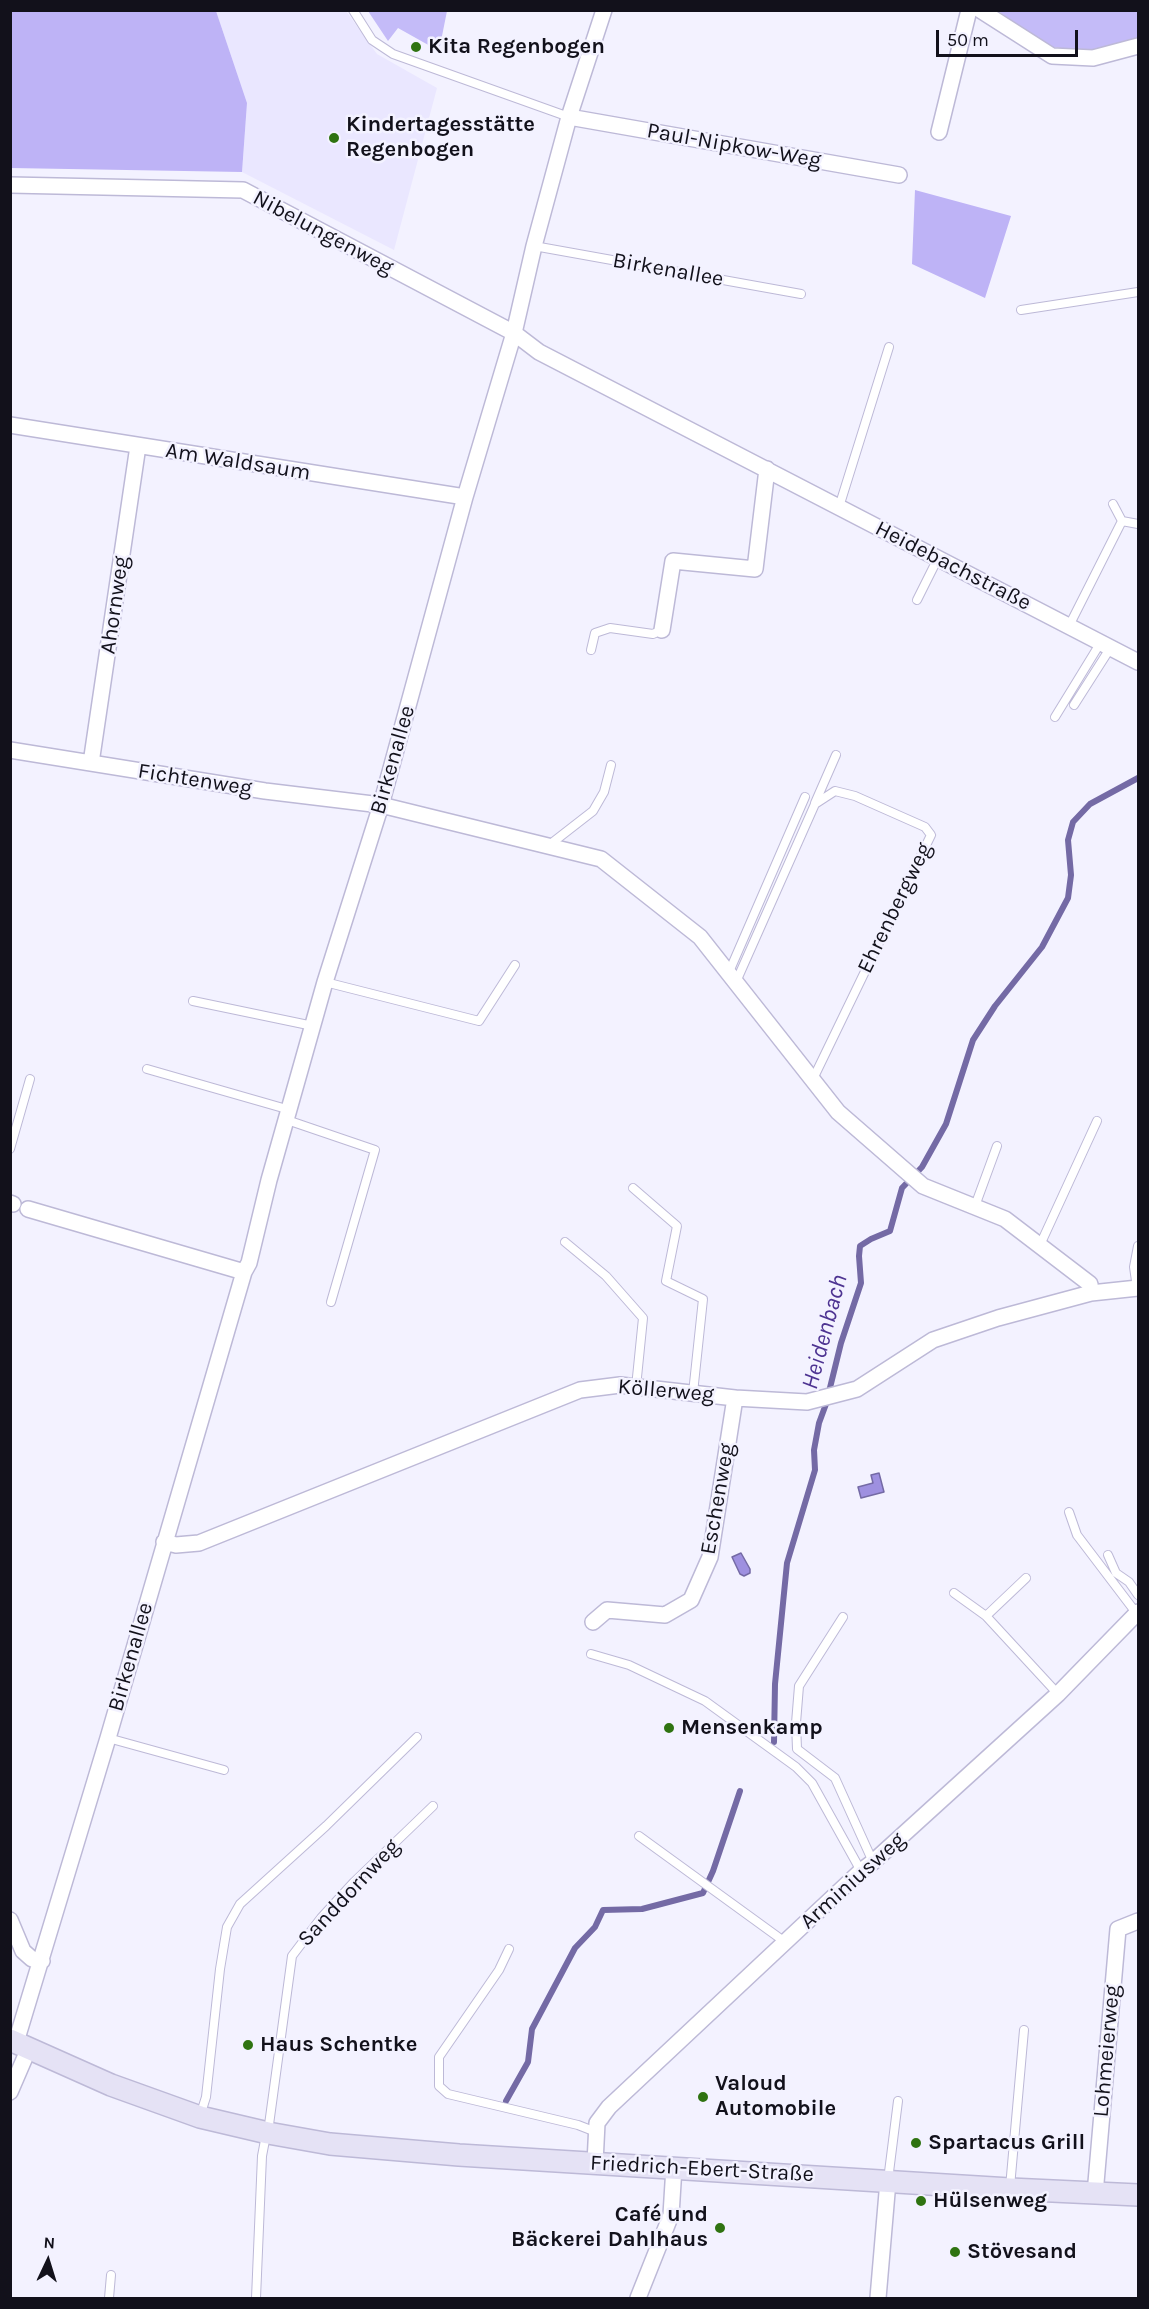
<!DOCTYPE html>
<meta charset="utf-8">
<style>
body{margin:0}
#map{position:relative;width:1149px;height:2309px;overflow:hidden;background:#f3f2ff;font-family:Karla,sans-serif}
canvas{display:block}
.frame{position:absolute;inset:0;border:12px solid #12111b;pointer-events:none}
.north{position:absolute;left:18px;top:2231px;width:60px;height:60px;-webkit-text-stroke:4px #f3f2ff;paint-order:stroke;rotate:4deg;font-size:16px;font-weight:700;line-height:24px;text-align:center;color:#12111b}
.north::after{content:'';display:block;margin:auto;width:21px;height:27px;background:#12111b;clip-path:polygon(50% 0,100% 100%,50% 72%,0 100%)}
.scale{position:absolute;left:936px;top:30px;width:142px;height:27px;box-sizing:border-box;border:3px solid #12111b;border-top:0;padding-left:8px;font-size:18px;line-height:21px;white-space:nowrap;color:#12111b;-webkit-text-stroke:4px #f3f2ff;paint-order:stroke}
</style>
<div id="map">
<canvas width="1149" height="2309"></canvas>
<div class="frame"></div>
<div class="north">N</div>
<div class="scale">50 m</div>
</div>
<script>
const context = document.querySelector('canvas').getContext('2d');
context.lineJoin = 'round';
function paint(path, color) { context.fillStyle = color; context.fill(path, 'evenodd'); }
const toPath = rows => new Path2D(rows.map(r => 'M' + r).join(''));
function strokePath(path, color, width, dash) { context.strokeStyle = color; context.lineWidth = width; context.lineCap = dash ? 'butt' : 'round'; context.setLineDash(dash || []); context.stroke(path); }
function drawText(font, color, halo, rows, align = 'center') {
  context.font = font + ' Karla,sans-serif'; context.lineWidth = 5; context.setLineDash([]); context.textBaseline = 'middle'; context.strokeStyle = halo; context.fillStyle = color; for (const [text, x, y, turn = 0] of rows) {
    context.save(); context.translate(x, y); context.rotate((+turn || 0) * Math.PI / 180); context.textAlign = isNaN(turn) ? turn : align; if (halo) context.strokeText(text, 0, 0); context.fillText(text, 0, 0); context.restore();
  }
}
paint(toPath([
 [216,11,346,11,377,54,437,88,394,250,242,172,247,103]
]), '#eae7ff');
paint(toPath([
 [368,11,447,11,439,51,398,28,388,41],
 [998,11,1138,11,1138,37,1092,51,1050,47]
]), '#c4bbf8');
paint(toPath([
 [11,10,216,11,247,103,242,172,11,168],
 [915,190,1011,216,985,298,912,264]
]), '#beb3f6');
const water = toPath([
 [879,1473,884,1492,861,1498,858,1487,873,1483,871,1475,879,1473],
 [741,1553,750,1569,750,1573,744,1576,740,1574,732,1557,741,1553]
]);
paint(water, '#9e90e0');
strokePath(water, '#746aa5', 1.5);
strokePath(toPath([
 [774,1742,775,1684,787,1563,815,1470,814,1450,819,1423,826,1404,841,1343,861,1283,859,1256,860,1246,871,1239,890,1231,902,1188,922,1167,946,1124,973,1040,995,1006,1042,947,1068,898,1071,875,1068,840,1073,822,1090,804,1138,778],
 [506,2101,528,2062,532,2029,575,1948,595,1927,603,1910,642,1909,703,1893,713,1871,740,1791]
]), '#746aa5', 6);
const service = toPath([
 [353,10,372,40,393,54,569,117],
 [534,246,801,294],
 [1021,310,1138,292],
 [839,507,889,347],
 [1122,521,1138,524],
 [917,600,938,558],
 [1069,626,1122,521,1113,504],
 [591,650,595,633,610,628,653,634,662,630],
 [1074,705,1111,647],
 [1055,717,1101,642],
 [815,803,836,755],
 [548,846,593,811,604,792,611,765],
 [729,972,805,797],
 [325,982,479,1021,515,965],
 [736,982,815,804,835,791,855,796,925,827,931,835,813,1079],
 [193,1001,313,1026],
 [147,1069,290,1110],
 [287,1120,375,1150,331,1302],
 [10,1149,30,1079],
 [633,1188,677,1226,666,1281,703,1299,693,1393],
 [975,1206,997,1146],
 [565,1242,606,1276,643,1318,636,1387],
 [1040,1245,1097,1121],
 [1137,1288,1134,1267,1138,1246],
 [1069,1512,1077,1535,1137,1614],
 [1108,1555,1116,1573,1129,1582,1138,1595],
 [954,1593,986,1616,1058,1694],
 [986,1616,1026,1578],
 [843,1617,799,1686,796,1723,797,1749,835,1778,873,1862],
 [591,1654,629,1665,705,1701,796,1767,812,1783,861,1871],
 [108,1738,224,1770],
 [639,1836,785,1942],
 [509,1949,499,1970,439,2057,439,2086,448,2094,578,2125,596,2132],
 [200,2116,206,2097,220,1969,227,1927,240,1904,326,1826,417,1737],
 [268,2132,292,1956,321,1918,354,1882,433,1806],
 [888,2180,898,2101],
 [1010,2187,1024,2030],
 [109,2298,111,2275],
 [256,2298,262,2156,266,2135]
]);
const minor = toPath([
 [980,10,1052,56,1093,58,1138,46],
 [569,117,899,175],
 [939,132,969,10],
 [10,185,243,190,514,333,539,352,1138,662],
 [10,425,465,497],
 [662,630,673,561,755,569,767,469],
 [10,750,265,791,381,805,601,859,700,937,838,1112,923,1186,1005,1219,1090,1284,1091,1293],
 [91,763,138,446],
 [10,1203,13,1204],
 [28,1209,244,1272],
 [164,1542,176,1545,199,1543,580,1390,620,1385,735,1398,807,1402,857,1389,933,1340,998,1318,1091,1293,1138,1288],
 [593,1622,607,1610,665,1615,691,1600,710,1557,735,1398],
 [10,1920,23,1951,32,1959,42,1961],
 [16,2042,108,1738,244,1272,249,1263,269,1180,325,982,381,805,465,497,514,333,534,246,569,117,604,10],
 [10,2092,29,2048],
 [595,2163,597,2123,609,2107,861,1871,873,1862,1058,1694,1138,1612],
 [1095,2194,1118,1929,1138,1921],
 [638,2298,671,2215,674,2167],
 [878,2298,888,2181]
]);
const secondary = toPath([
 [10,2040,111,2085,200,2117,268,2133,330,2144,459,2155,1010,2189,1138,2195]
]);
strokePath(service, '#bdb9d7', 10);
strokePath(minor, '#bdb9d7', 18);
strokePath(secondary, '#bdb9d7', 24);
strokePath(service, '#fff', 8);
strokePath(minor, '#fff', 15);
strokePath(secondary, '#e5e2f5', 21);
for (const [x, y, r, color] of [
 [416,47,6,"#2f7311"],
 [334,138,6,"#2f7311"],
 [669,1728,6,"#2f7311"],
 [248,2045,6,"#2f7311"],
 [703,2097,6,"#2f7311"],
 [916,2143,6,"#2f7311"],
 [921,2201,6,"#2f7311"],
 [720,2228,6,"#2f7311"],
 [955,2252,6,"#2f7311"]
]) { const dot = new Path2D(); dot.arc(x, y, r, 0, 2 * Math.PI); context.fillStyle = color; context.fill(dot); strokePath(dot, '#f3f2ff', 2); }
drawText('bold 22px', '#12111b', '#f3f2ff', [
 ["Kita Regenbogen",428,47],
 ["Kindertagesstätte",346,125],
 ["Regenbogen",346,150],
 ["Mensenkamp",681,1728],
 ["Haus Schentke",260,2045],
 ["Valoud",715,2084],
 ["Automobile",715,2109],
 ["Spartacus Grill",928,2143],
 ["Hülsenweg",933,2201],
 ["Café und",708,2215,"right"],
 ["Bäckerei Dahlhaus",708,2240,"right"],
 ["Stövesand",967,2252]
], 'left');
drawText('22px', '#12111b', '#f3f2ff', [
 ["Paul-Nipkow-Weg",734,146,10],
 ["Nibelungenweg",323,233,28],
 ["Birkenallee",668,270,10],
 ["Am Waldsaum",238,462,9],
 ["Heidebachstraße",953,566,27],
 ["Ahornweg",115,605,-82],
 ["Birkenallee",393,760,-74],
 ["Fichtenweg",195,780,9],
 ["Ehrenbergweg",895,908,-64],
 ["Köllerweg",666,1391,5],
 ["Eschenweg",718,1499,-80],
 ["Birkenallee",131,1657,-74],
 ["Arminiusweg",853,1881,-42],
 ["Sanddornweg",349,1893,-47],
 ["Lohmeierweg",1107,2051,-85],
 ["Friedrich-Ebert-Straße",702,2169,3]
]);
drawText('italic 24px', '#4e3492', '#f3f2ff', [
 ["Heidenbach",825,1332,-75]
]);
</script>
